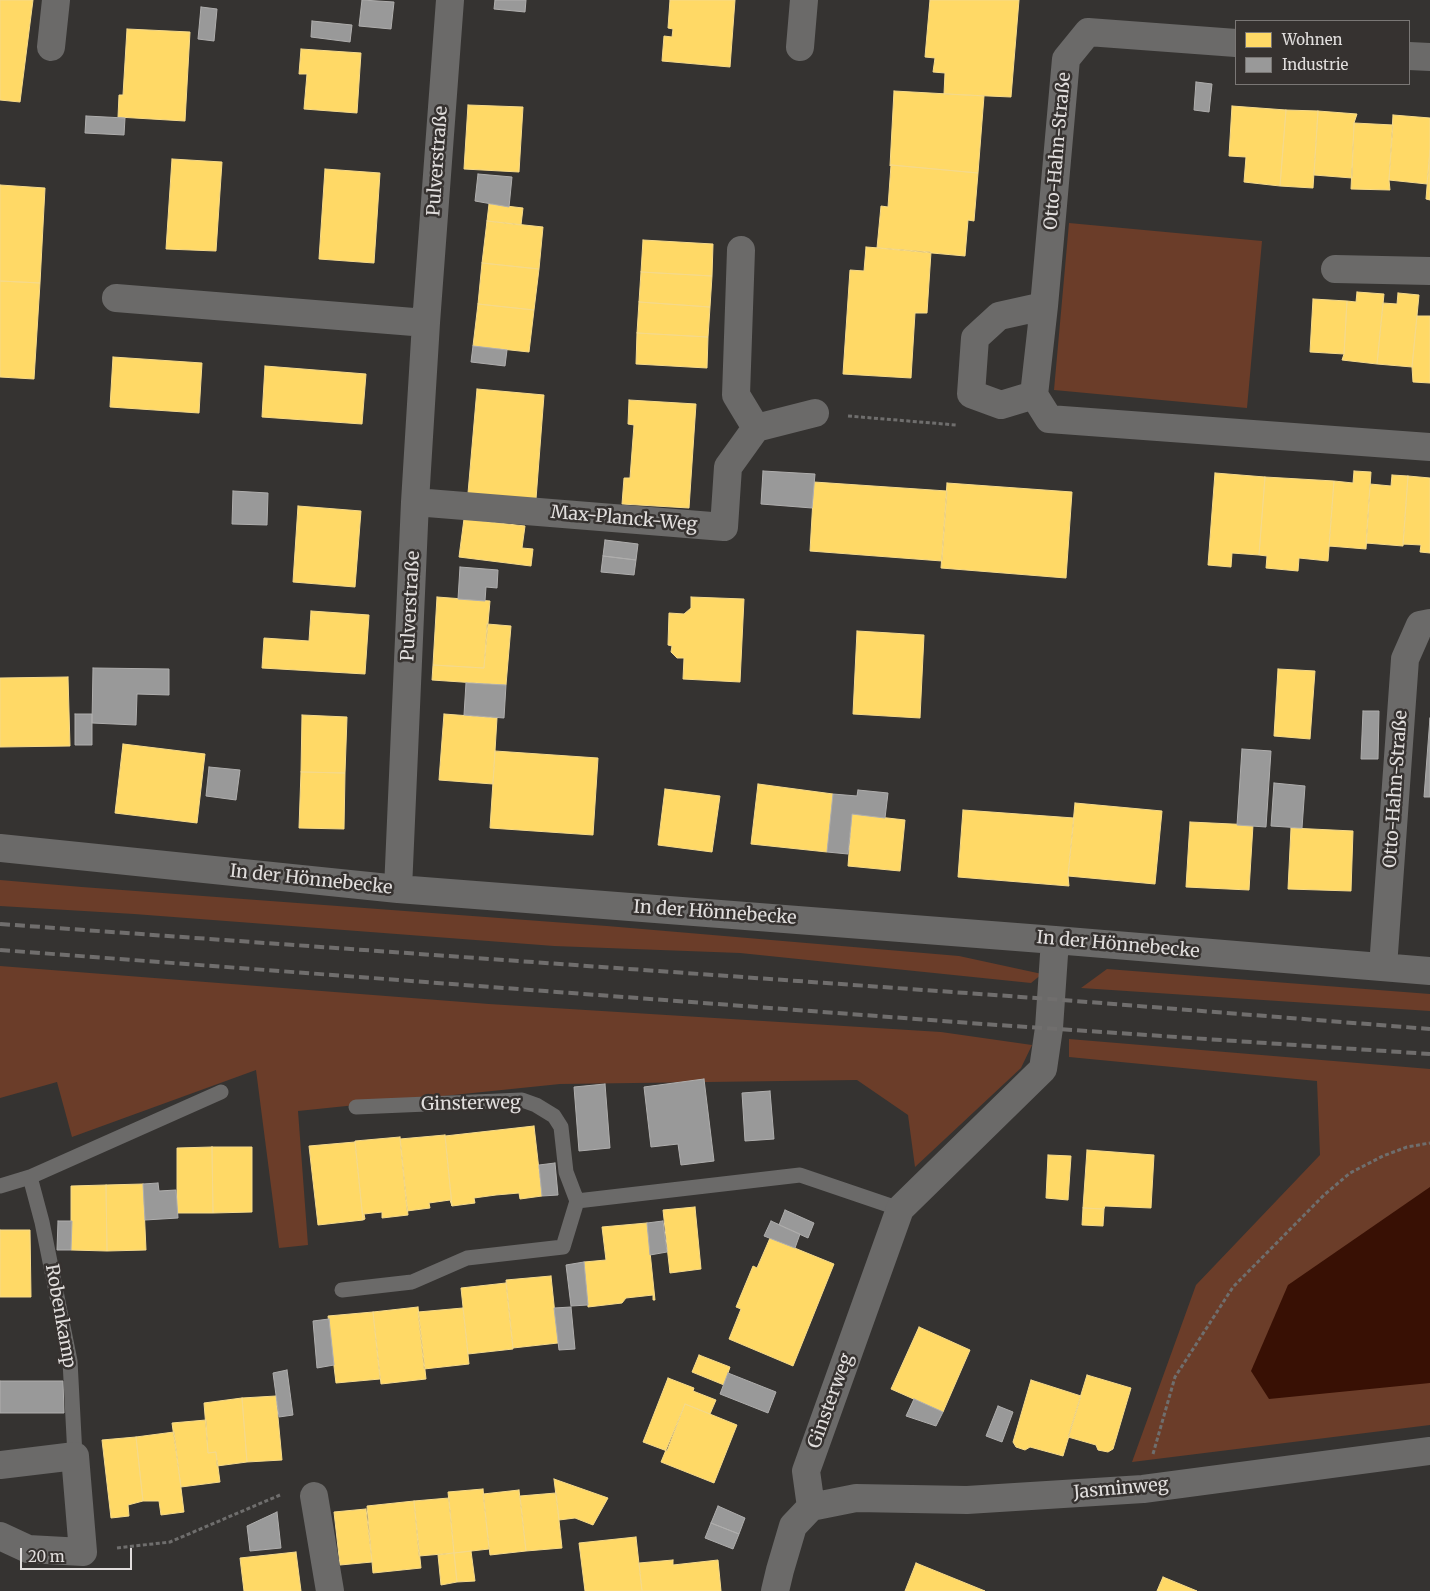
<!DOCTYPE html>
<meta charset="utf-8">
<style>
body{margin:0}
#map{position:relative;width:1430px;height:1591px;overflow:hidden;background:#353331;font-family:Merriweather,serif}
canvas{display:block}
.legend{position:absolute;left:1235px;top:20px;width:175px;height:65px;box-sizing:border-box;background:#363230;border:1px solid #7a7775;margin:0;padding:6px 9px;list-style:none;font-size:15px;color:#e1dedd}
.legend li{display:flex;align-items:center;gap:10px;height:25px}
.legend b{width:25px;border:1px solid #7a7775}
.scale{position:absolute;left:20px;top:1548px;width:112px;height:22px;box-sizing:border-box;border:2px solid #e1dedd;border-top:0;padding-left:6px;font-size:15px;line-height:18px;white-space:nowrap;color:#e1dedd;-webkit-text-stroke:4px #363230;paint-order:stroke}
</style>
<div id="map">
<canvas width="1430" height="1591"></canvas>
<ul class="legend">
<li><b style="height:14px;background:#ffd966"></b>Wohnen</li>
<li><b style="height:14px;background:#999"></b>Industrie</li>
</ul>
<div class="scale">20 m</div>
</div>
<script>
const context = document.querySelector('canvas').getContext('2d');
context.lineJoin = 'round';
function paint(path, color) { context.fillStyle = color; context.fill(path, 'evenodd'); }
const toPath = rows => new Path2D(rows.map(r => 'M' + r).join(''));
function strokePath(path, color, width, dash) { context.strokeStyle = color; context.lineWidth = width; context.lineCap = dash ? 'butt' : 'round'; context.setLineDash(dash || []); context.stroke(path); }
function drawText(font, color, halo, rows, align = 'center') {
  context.font = font + ' Merriweather,serif'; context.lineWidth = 5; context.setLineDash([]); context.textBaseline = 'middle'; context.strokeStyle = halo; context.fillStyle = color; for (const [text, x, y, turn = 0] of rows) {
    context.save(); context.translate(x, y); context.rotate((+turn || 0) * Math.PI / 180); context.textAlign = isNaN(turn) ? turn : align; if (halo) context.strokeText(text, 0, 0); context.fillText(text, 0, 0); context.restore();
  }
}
paint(toPath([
 [1069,223,1262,241,1247,408,1054,390],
 [0,880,82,887,607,926,959,956,1042,974,1031,983,740,953,554,946,134,914,0,906],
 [0,966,489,1004,941,1032,1032,1045,1021,1068,915,1167,908,1115,857,1080,560,1084,298,1111,308,1245,279,1248,256,1070,72,1137,57,1082,0,1098],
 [1107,969,1430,994,1430,1011,1081,988],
 [1069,1039,1430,1069,1430,1425,1132,1462,1196,1285,1320,1155,1317,1081,1069,1057]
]), '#6b3d29');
paint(toPath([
 [1430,1187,1430,1383,1269,1399,1251,1371,1288,1285]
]), '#381004');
const homes = toPath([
 [0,0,33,0,20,102,0,100,0,0],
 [670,0,735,0,730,67,662,61,664,36,672,37,673,29,668,28,670,0],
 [930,0,1019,0,1011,97,944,94,945,73,933,72,935,58,925,57,930,0],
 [127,29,190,32,185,121,118,117,119,95,123,95,127,29],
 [301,49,361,53,357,113,304,109,307,74,299,74,301,49],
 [894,91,984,96,978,173,891,165,890,166,894,91],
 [468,105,523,107,519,172,464,169,468,105],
 [1232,106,1286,110,1280,186,1244,182,1246,157,1229,156,1232,106],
 [1286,110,1318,111,1313,188,1280,186,1286,110],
 [1318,111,1357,114,1354,123,1352,178,1314,175,1318,111],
 [1393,115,1430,118,1430,150,1427,184,1389,180,1393,115],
 [1354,123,1393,125,1389,180,1390,190,1351,189,1354,123],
 [1430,150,1430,200,1426,199,1430,150],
 [172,159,222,162,216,251,166,249,172,159],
 [891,165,978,173,974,221,968,220,965,256,877,248,881,206,888,207,891,165],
 [325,169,380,173,374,263,319,259,325,169],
 [0,185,45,188,40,283,0,281,0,185],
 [489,204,523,208,521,225,487,221,489,204],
 [487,221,543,227,539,269,482,263,487,221],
 [643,240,713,244,712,276,641,272,643,240],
 [866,247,931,252,927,313,915,313,911,378,843,374,850,270,864,271,866,247],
 [482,263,539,269,534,310,478,304,482,263],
 [641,272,712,276,710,307,639,302,641,272],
 [0,281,40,283,34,379,0,377,0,281],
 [1357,292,1384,294,1377,364,1342,360,1344,354,1347,301,1356,302,1357,292],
 [1398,293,1419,295,1412,367,1377,364,1383,303,1397,304,1398,293],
 [1313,299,1347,301,1344,354,1310,352,1313,299],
 [639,302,710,307,708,337,637,333,639,302],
 [478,304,534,310,529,352,473,346,478,304],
 [1417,316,1430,316,1430,383,1413,382,1412,367,1417,316],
 [637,333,708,337,707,368,636,364,637,333],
 [113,357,202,363,199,413,110,407,113,357],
 [265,366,366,374,362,424,262,417,265,366],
 [477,389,544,395,536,499,468,493,477,389],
 [629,400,696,404,689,508,622,504,624,478,630,478,634,425,628,424,629,400],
 [1354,471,1371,472,1366,549,1329,546,1334,481,1353,483,1354,471],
 [1215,473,1265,477,1259,555,1232,553,1231,567,1208,565,1215,473],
 [1392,475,1408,476,1403,546,1366,543,1370,484,1391,486,1392,475],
 [1408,476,1430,478,1430,553,1420,552,1421,545,1403,544,1408,476],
 [1265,477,1334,481,1328,561,1299,558,1298,571,1266,568,1267,556,1259,555,1265,477],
 [814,482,947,491,942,561,810,551,814,482],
 [947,483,1072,492,1066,578,941,568,947,483],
 [298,506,361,511,355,587,293,582,298,506],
 [464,519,525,526,522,548,533,549,531,566,459,557,464,519],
 [437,597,490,601,484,668,433,665,437,597],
 [691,597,744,599,740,682,683,679,684,658,677,658,671,652,672,646,668,645,669,613,684,614,691,608,691,597],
 [311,611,369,615,365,674,262,668,264,638,309,641,311,611],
 [487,624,511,626,506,685,432,680,433,665,484,668,487,624],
 [857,631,924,635,920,718,853,714,857,631],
 [1278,669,1315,671,1310,739,1274,736,1278,669],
 [68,677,70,746,0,747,0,678,68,677],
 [444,714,497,718,493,784,439,780,444,714],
 [302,715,347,717,345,773,301,772,302,715],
 [123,744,205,754,197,823,115,813,123,744],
 [495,751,598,758,593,835,490,828,495,751],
 [301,772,345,773,344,829,299,828,301,772],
 [758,784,833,794,827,852,751,844,758,784],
 [665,789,720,796,712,852,658,845,665,789],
 [1075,803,1162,811,1155,884,1068,876,1075,803],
 [963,810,1074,818,1068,876,1069,886,958,877,963,810],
 [852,814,905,820,900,871,848,866,852,814],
 [1190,822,1253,825,1249,890,1186,887,1190,822],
 [1291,828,1353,831,1351,891,1288,889,1291,828],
 [534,1126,542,1196,520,1199,519,1193,496,1195,474,1198,475,1203,452,1206,445,1136,534,1126],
 [445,1135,452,1206,450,1200,429,1203,430,1208,407,1211,400,1139,445,1135],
 [400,1137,408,1215,382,1218,382,1212,364,1214,365,1219,363,1220,355,1141,400,1137],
 [355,1142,363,1220,318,1225,309,1146,355,1142],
 [212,1147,213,1213,177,1213,177,1148,212,1147],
 [212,1147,252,1147,252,1212,213,1213,212,1147],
 [1087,1150,1154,1155,1151,1208,1105,1206,1104,1209,1083,1208,1087,1150],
 [1048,1155,1071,1156,1068,1200,1046,1198,1048,1155],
 [143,1184,146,1250,107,1251,106,1185,143,1184],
 [106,1185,107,1251,71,1250,71,1186,106,1185],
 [695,1207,701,1269,670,1273,663,1210,695,1207],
 [1083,1208,1104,1209,1103,1226,1082,1225,1083,1208],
 [647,1223,655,1300,653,1300,653,1295,626,1298,622,1303,588,1307,584,1262,606,1260,602,1227,647,1223],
 [0,1230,30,1230,31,1297,0,1297,0,1230],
 [770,1238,834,1264,793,1366,729,1339,741,1309,736,1307,753,1266,757,1268,770,1238],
 [551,1276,558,1343,513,1348,506,1280,551,1276],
 [506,1283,513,1349,468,1354,461,1288,506,1283],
 [418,1307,426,1379,381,1384,373,1312,418,1307],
 [463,1308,469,1364,424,1369,418,1312,463,1308],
 [373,1312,380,1379,336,1383,328,1316,373,1312],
 [919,1327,970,1350,943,1412,891,1389,919,1327],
 [699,1355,730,1367,724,1385,692,1372,699,1355],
 [1087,1375,1131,1388,1113,1449,1108,1452,1098,1450,1096,1445,1068,1437,1087,1375],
 [668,1378,694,1388,693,1391,716,1400,710,1414,685,1404,667,1451,643,1442,668,1378],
 [1031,1380,1081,1396,1063,1456,1030,1447,1025,1450,1016,1447,1013,1442,1031,1380],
 [276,1396,282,1460,247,1462,242,1398,276,1396],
 [242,1398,247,1462,217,1466,216,1452,208,1453,204,1403,242,1398],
 [685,1404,737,1425,714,1483,661,1462,685,1404],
 [206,1420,208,1453,216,1452,220,1482,181,1487,172,1423,206,1420],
 [174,1432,184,1512,161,1515,159,1501,143,1501,136,1437,174,1432],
 [136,1437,143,1501,128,1505,129,1516,111,1518,102,1440,136,1437],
 [554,1479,608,1498,593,1525,575,1518,559,1520,554,1479],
 [483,1489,489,1549,454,1553,448,1492,483,1489],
 [519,1490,526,1551,490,1555,483,1494,519,1490],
 [556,1493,562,1548,526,1551,520,1496,556,1493],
 [449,1498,454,1553,419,1556,414,1501,449,1498],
 [414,1501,421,1568,373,1573,367,1506,414,1501],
 [366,1509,372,1562,340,1565,334,1512,366,1509],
 [636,1537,642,1591,585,1591,579,1543,636,1537],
 [471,1551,475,1581,457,1582,454,1553,471,1551],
 [296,1552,301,1591,244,1591,240,1558,296,1552],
 [454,1553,457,1582,441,1585,438,1555,454,1553],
 [673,1560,673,1565,718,1560,721,1591,642,1591,639,1563,673,1560],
 [916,1563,985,1591,905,1591,916,1563],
 [1163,1577,1197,1591,1157,1591,1163,1577]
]);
paint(homes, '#ffd966');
strokePath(homes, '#f6da8a', 1);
const industry = toPath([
 [362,0,394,2,391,29,359,26,362,0],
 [495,0,526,0,525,12,494,9,495,0],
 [201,7,217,9,214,41,198,39,201,7],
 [312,21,352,25,350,42,311,37,312,21],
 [1196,82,1212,84,1209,112,1194,110,1196,82],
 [86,116,125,118,124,135,85,133,86,116],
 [478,174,512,177,509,207,475,201,478,174],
 [473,346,507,350,505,366,471,362,473,346],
 [763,471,815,474,812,508,761,504,763,471],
 [233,491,268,493,267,525,232,524,233,491],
 [605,540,638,544,636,560,603,556,605,540],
 [603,556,636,560,634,575,601,572,603,556],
 [460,567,498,570,497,588,486,587,485,601,458,599,460,567],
 [93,668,169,669,169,695,137,694,136,725,92,723,93,668],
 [466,683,506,685,504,718,464,715,466,683],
 [1363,711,1379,711,1378,759,1361,759,1363,711],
 [75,714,92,714,92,745,75,745,75,714],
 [1430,718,1430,797,1424,797,1430,718],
 [1242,749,1271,751,1266,827,1237,825,1242,749],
 [209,767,240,770,236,800,206,796,209,767],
 [1274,783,1305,786,1302,828,1271,826,1274,783],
 [858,790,888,793,885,818,852,814,848,854,827,852,833,794,857,796,858,790],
 [704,1079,714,1161,681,1165,678,1144,651,1147,644,1087,704,1079],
 [605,1084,610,1148,579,1151,574,1087,605,1084],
 [770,1091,774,1139,745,1141,742,1093,770,1091],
 [555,1163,558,1195,542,1196,539,1165,555,1163],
 [158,1183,159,1191,176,1190,178,1218,145,1220,143,1184,158,1183],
 [785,1210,814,1223,808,1238,779,1225,785,1210],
 [58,1221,72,1221,71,1250,57,1250,58,1221],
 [663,1221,667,1252,650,1255,647,1223,663,1221],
 [771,1221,800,1234,795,1248,764,1236,771,1221],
 [584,1262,588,1305,571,1306,566,1265,584,1262],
 [571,1307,575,1349,559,1350,554,1308,571,1307],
 [329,1319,334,1365,317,1368,313,1321,329,1319],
 [287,1370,293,1415,279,1417,273,1373,287,1370],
 [728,1373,776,1392,768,1413,720,1394,728,1373],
 [0,1381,63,1381,64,1413,0,1413,0,1381],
 [914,1399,943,1412,936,1426,906,1416,914,1399],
 [998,1406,1013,1412,1002,1442,986,1436,998,1406],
 [718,1506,745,1518,739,1534,711,1523,718,1506],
 [277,1512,281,1548,250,1551,247,1526,277,1512],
 [711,1523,739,1534,733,1549,705,1538,711,1523]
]);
paint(industry, '#999');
strokePath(industry, '#afaead', 1);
strokePath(toPath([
 [848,416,956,425],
 [1153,1454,1175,1377,1233,1287,1324,1195,1350,1173,1383,1156,1407,1147,1430,1143],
 [117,1548,170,1542,280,1495]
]), '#6f6e6d', 3, [4, 2.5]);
strokePath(toPath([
 [356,1107,522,1100,536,1105,554,1116,561,1127,566,1172,577,1201],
 [0,1186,30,1177],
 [342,1290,412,1282,467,1258,563,1247,577,1201,800,1175,900,1209],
 [75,1456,70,1361,42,1222,30,1177,221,1092]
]), '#6b6a69', 15);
strokePath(toPath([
 [51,47,56,0],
 [800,47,804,0],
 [1409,56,1430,57],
 [741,250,736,395,756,428],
 [1335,269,1430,271],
 [116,298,426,323],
 [1044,306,999,316,975,338,971,394,1001,405,1034,395,1044,306,1066,59,1088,32,1236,43],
 [1034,395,1049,419,1430,447],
 [415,502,724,527,728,467,756,428,815,413],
 [0,848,398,889,1055,940,1430,971],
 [398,889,415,502,426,323,450,0],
 [1383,967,1405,659,1420,625,1430,623],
 [0,1465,75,1456,83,1552,28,1549,0,1536],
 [314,1496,330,1591],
 [811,1507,806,1471,900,1209,1043,1069,1049,1028,1055,940],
 [811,1507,856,1498,967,1500,1143,1489,1430,1451],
 [775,1591,780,1570,793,1526,811,1507]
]), '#6b6a69', 28);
strokePath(toPath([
 [0,924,1050,999,1430,1029],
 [0,950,997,1025,1430,1054]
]), '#706e6d', 4, [10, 5]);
drawText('18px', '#e1dedd', '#363230', [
 ["Otto-Hahn-Straße",1058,151,-85],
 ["Pulverstraße",438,161,-86],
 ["Max-Planck-Weg",624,519,5],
 ["Pulverstraße",411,606,-87],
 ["Otto-Hahn-Straße",1396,789,-86],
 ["In der Hönnebecke",311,880,6],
 ["In der Hönnebecke",715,913,4],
 ["In der Hönnebecke",1118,945,5],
 ["Ginsterweg",471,1104,-1],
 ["Robenkamp",60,1316,80],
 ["Ginsterweg",831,1401,-70],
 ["Jasminweg",1121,1489,-5]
]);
</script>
